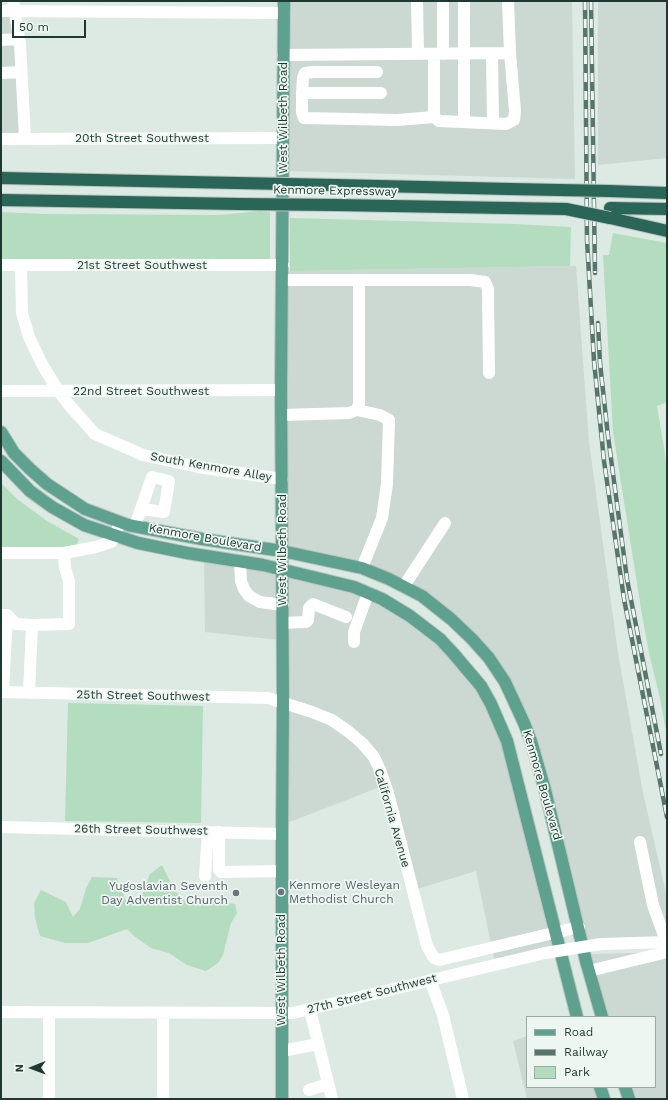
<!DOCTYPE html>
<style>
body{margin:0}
#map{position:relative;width:668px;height:1100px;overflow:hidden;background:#ddeae3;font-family:"Work Sans",sans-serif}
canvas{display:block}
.frame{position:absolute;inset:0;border:2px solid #1e3931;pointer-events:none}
.legend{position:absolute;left:526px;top:1016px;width:130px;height:72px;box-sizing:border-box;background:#edf6f1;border:1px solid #9aaaa4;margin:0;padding:5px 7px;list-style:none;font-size:12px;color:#1e3931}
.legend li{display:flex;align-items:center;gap:8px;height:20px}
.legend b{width:20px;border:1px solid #9aaaa4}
.north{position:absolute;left:12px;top:1048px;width:40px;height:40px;-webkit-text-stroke:3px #edf6f1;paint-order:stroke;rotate:269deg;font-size:11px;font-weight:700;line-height:16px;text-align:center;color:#1e3931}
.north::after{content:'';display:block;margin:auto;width:14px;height:18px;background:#1e3931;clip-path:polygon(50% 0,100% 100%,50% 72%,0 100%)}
.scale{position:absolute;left:12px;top:20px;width:74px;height:18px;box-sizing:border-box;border:2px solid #1e3931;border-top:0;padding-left:5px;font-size:12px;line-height:14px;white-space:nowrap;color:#1e3931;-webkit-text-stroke:3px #edf6f1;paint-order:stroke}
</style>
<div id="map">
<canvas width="668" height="1100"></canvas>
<div class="frame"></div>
<ul class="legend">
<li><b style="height:5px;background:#5fa18f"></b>Road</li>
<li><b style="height:5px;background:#58756d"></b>Railway</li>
<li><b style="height:11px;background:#b4dcbe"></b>Park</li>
</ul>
<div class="north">N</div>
<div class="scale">50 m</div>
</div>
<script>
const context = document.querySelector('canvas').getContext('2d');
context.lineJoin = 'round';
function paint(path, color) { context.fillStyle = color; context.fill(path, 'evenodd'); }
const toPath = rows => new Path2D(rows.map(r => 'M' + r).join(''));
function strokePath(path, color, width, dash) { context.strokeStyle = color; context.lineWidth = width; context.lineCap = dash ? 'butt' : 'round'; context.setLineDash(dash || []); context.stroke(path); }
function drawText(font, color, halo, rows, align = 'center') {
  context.font = font + ' "Work Sans",sans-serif'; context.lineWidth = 3.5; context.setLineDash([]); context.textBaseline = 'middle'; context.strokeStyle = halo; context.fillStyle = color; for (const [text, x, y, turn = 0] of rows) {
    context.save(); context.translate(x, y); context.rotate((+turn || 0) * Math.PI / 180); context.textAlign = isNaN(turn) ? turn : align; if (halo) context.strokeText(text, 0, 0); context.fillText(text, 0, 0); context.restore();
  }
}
paint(toPath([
 [284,1,572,1,575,179,283,171],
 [598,1,667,1,667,158,598,165],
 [1,13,13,14,23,136,1,136],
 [576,266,589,442,618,653,643,793,667,897,667,943,583,946,531,741,489,658,404,586,282,551,283,271],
 [204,561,279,573,279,640,205,632],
 [283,570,354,587,422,624,491,704,560,950,495,964,476,871,414,890,385,785,282,825],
 [667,952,667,1099,634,1099,630,1087,655,1087,655,1017,607,1017,589,954],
 [527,1036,527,1087,600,1087,604,1099,527,1099,513,1041]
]), '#cbd9d2');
paint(toPath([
 [259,211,270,212,270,260,1,260,1,212,44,214,221,215],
 [290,218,515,224,571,227,570,266,290,271],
 [613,233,667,243,667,402,657,406,665,454,667,475,667,737,660,698,649,653,642,615,613,432,603,255,609,255],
 [1,483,17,499,47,521,79,539,76,547,1,548],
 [68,703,203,706,201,823,65,821],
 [162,865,175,891,188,904,210,900,235,904,237,913,231,923,223,955,218,963,206,971,187,965,169,953,151,948,134,936,127,929,88,943,65,943,40,936,35,918,34,903,41,890,66,902,73,917,80,909,86,888,92,877,117,878,127,904,142,895,150,874]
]), '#b4dcbe');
const major = toPath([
 [1,432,14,453,30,469,47,484,85,509,128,525,202,539,282,551,362,568,389,579,422,596,451,619,472,639,489,658,505,682,524,723,531,741,545,790,586,961,602,1017],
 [1,461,30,491,52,507,84,525,138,543,187,553,263,565,354,587,382,599,410,616,440,639,453,653,481,686,491,704,507,741,577,1017],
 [600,1087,604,1099],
 [625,1087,629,1099],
 [282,1099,282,834,283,703,281,390,284,1]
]);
const highway = toPath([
 [1,178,237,183],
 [335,185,510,189],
 [609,191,667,193],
 [1,200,240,204],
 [334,205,566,209],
 [610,208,667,209],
 [610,218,667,231]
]);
strokePath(major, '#bcc4c1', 14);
strokePath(highway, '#bcc4c1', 14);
strokePath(toPath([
 [13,1,20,44,25,138],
 [417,1,418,54],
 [1,11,284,13],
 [1,40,19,39],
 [434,54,434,117,439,121,506,124,514,120,515,111,510,53],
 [443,54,443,1],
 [492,54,493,123],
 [283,55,510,53,508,1],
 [377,72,314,72,305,73,303,78,302,93,302,112,304,118,397,120,434,117],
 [1,73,21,72],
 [302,93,381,93],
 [464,122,464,1],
 [1,139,282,138],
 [1,265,283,265],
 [21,265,22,313,29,337,43,366,59,392,70,406,95,434,143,455,198,467,282,479],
 [283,280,470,280,485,282,488,289,489,373],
 [1,391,281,390],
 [357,410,380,415,389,420,387,484,382,518,362,568],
 [282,415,349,413,357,410,359,403,359,281],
 [135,526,152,477,169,481,164,512,142,509],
 [1,553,64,553,96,547,111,542,116,537,119,522],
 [240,562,241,581,244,589,249,596,260,602,283,605],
 [404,586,445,523],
 [1,615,7,615,3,692],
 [7,615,16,624,32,625],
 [283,623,306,622,308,620,309,608,313,604,346,617],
 [354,642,354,632,368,593],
 [1,692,268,698,312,712,332,720,349,732,362,743,374,757,380,770,388,793,427,946,434,958,439,960,579,927],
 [29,693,32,625,69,624,69,581,65,568,64,553],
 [1,827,282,834],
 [219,832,219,870,221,872,282,871],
 [640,842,653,905,667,944],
 [205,876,208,832],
 [589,971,667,952],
 [430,980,443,1015,463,1099],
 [310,1010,332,1099],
 [1,1012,293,1013,545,953],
 [49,1012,49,1099],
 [163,1013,163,1099],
 [282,1051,318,1044],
 [309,1090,328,1084]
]), '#fff', 12);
strokePath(major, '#5fa18f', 12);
strokePath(highway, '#296658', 12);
const rail = toPath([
 [585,1,587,240,594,361,604,461,624,599,667,817],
 [591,1,595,273],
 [598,323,600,363,608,436,627,579,661,754]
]);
strokePath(rail, '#58756d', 4.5);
strokePath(rail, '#edf6f1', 3, [9]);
const highwayBridge = toPath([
 [237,183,335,185],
 [510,189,609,191],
 [240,204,334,205],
 [566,209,610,218]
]);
strokePath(highwayBridge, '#bcc4c1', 14, []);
strokePath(toPath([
 [545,953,601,944,667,942]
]), '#fff', 12);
strokePath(highwayBridge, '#296658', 12);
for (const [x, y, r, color] of [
 [281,892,4,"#6b7280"],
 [236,893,4,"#6b7280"]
]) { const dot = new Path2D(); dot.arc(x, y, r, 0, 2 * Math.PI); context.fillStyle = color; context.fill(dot); strokePath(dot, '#edf6f1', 1.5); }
drawText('12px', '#1e3931', '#edf6f1', [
 ["West Wilbeth Road",283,118,-90],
 ["20th Street Southwest",142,138],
 ["Kenmore Expressway",335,191,1],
 ["21st Street Southwest",142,265],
 ["22nd Street Southwest",141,391],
 ["South Kenmore Alley",211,467,10],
 ["Kenmore Boulevard",205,538,10],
 ["West Wilbeth Road",282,550,-90],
 ["25th Street Southwest",143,696,1],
 ["Kenmore Boulevard",542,785,74],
 ["California Avenue",392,818,74],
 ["26th Street Southwest",141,830,1],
 ["West Wilbeth Road",281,970,-90],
 ["27th Street Southwest",372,994,-14]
]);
drawText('12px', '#5b616d', '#edf6f1', [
 ["Kenmore Wesleyan",289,885],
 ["Methodist Church",289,899],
 ["Yugoslavian Seventh",228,886,"right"],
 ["Day Adventist Church",228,900,"right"]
], 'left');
</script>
